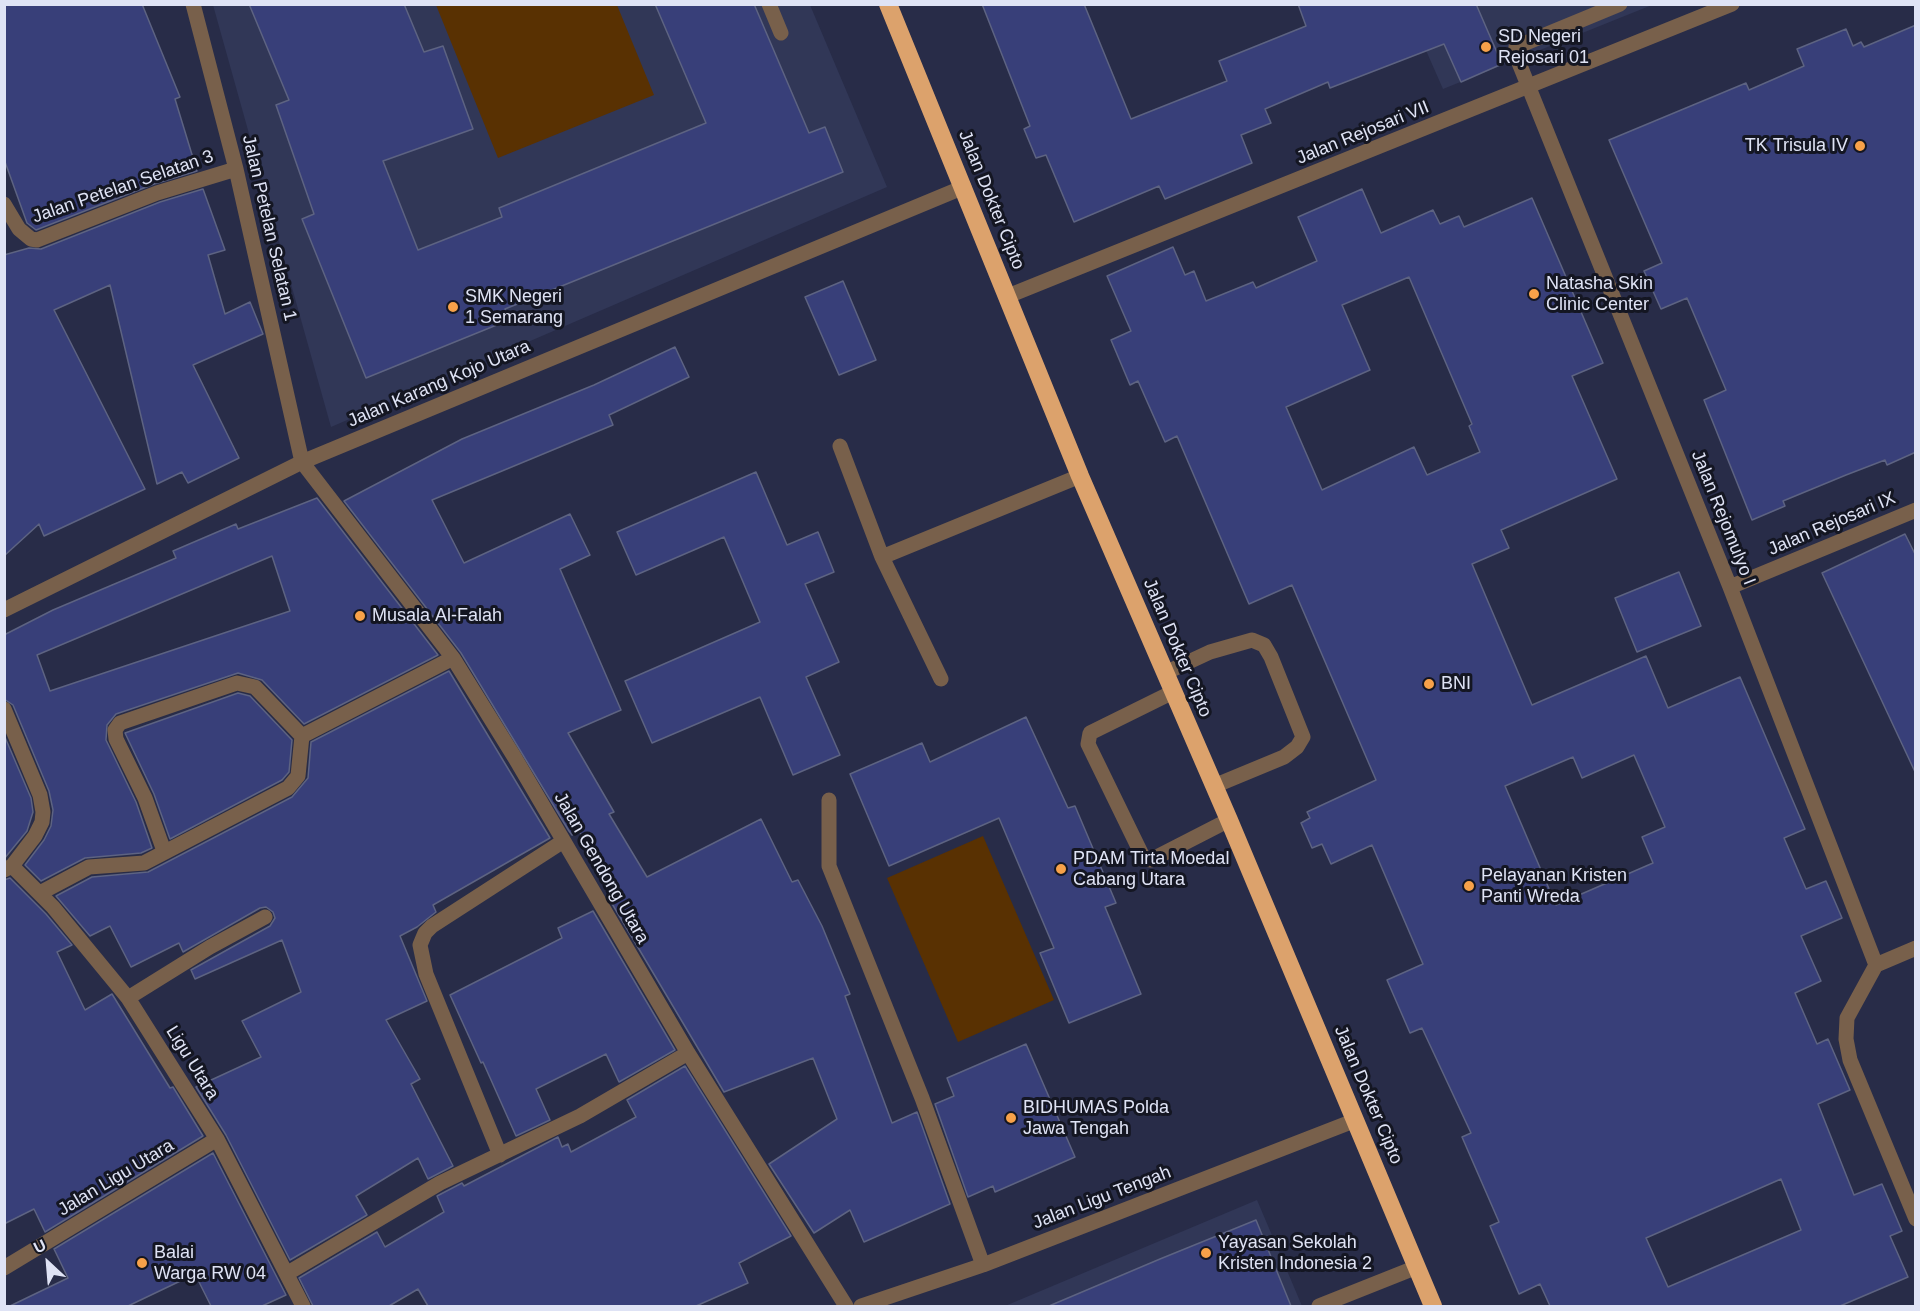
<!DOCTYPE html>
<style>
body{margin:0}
#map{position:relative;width:1920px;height:1311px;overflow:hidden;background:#282c48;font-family:Arial,sans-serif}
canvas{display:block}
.frame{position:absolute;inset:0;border:6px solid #dfe3f5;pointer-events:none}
.north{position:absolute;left:18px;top:1233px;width:60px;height:60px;-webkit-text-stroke:4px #141622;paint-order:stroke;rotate:334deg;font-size:16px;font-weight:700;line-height:24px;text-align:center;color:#dfe3f5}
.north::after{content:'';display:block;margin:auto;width:21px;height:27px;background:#dfe3f5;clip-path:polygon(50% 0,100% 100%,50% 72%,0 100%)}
</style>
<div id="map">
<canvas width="1920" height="1311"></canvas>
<div class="frame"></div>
<div class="north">U</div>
</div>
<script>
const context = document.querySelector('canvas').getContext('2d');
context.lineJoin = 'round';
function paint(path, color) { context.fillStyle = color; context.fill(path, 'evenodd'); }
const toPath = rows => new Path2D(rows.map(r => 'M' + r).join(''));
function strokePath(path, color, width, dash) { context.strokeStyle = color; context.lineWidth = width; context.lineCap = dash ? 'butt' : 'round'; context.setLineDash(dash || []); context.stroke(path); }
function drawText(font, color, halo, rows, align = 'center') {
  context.font = font + ' Arial,sans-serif'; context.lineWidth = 6; context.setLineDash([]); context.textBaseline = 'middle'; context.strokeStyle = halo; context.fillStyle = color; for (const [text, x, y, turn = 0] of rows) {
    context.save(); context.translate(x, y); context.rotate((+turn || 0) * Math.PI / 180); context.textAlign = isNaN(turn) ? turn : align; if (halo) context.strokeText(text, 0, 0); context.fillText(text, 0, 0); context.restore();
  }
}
paint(toPath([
 [213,5,810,5,887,187,331,427],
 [1406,5,1652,5,1443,89],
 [1257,1200,1302,1306,1005,1306]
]), '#313757');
paint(toPath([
 [436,5,617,5,654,95,498,158],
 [983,836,1054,1000,958,1042,887,878]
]), '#593102');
const building = toPath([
 [4,4,142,4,180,97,175,99,197,171,154,184,36,230,27,223,4,159,4,4],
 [249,4,404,4,424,52,443,46,473,129,383,161,418,250,502,217,499,208,706,123,655,4,754,4,809,133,825,127,843,172,505,309,509,320,366,378,302,219,314,214,276,105,289,100,249,4],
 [982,4,1084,4,1131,119,1227,81,1219,61,1306,26,1298,4,1476,4,1502,64,1461,82,1444,44,1330,88,1328,82,1265,109,1271,123,1241,135,1252,163,1165,199,1159,186,1074,222,1046,155,1036,158,1024,129,1030,126,982,4],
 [1916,25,1916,452,1887,465,1885,460,1846,475,1783,501,1785,506,1752,520,1704,400,1726,390,1687,298,1661,309,1644,271,1662,263,1609,140,1746,83,1749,90,1804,66,1797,49,1846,29,1853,46,1861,42,1864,47,1916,25],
 [203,189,225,250,208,255,225,314,250,302,263,334,193,365,239,458,188,483,182,472,157,484,110,285,54,310,145,489,44,536,39,524,4,556,4,255,29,248,41,249,160,202,203,189],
 [1362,189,1381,233,1433,210,1440,224,1459,216,1464,227,1532,198,1603,363,1572,376,1617,479,1501,530,1509,548,1472,564,1532,705,1646,656,1668,708,1740,677,1805,829,1784,838,1806,889,1826,881,1842,918,1801,936,1821,981,1795,993,1817,1044,1828,1039,1850,1090,1818,1104,1854,1195,1882,1184,1902,1231,1890,1236,1908,1277,1840,1306,1550,1306,1540,1284,1519,1294,1490,1226,1499,1222,1462,1137,1471,1133,1422,1028,1410,1033,1387,980,1423,964,1372,845,1331,864,1322,844,1312,848,1301,823,1310,818,1307,812,1376,780,1292,585,1249,604,1177,436,1165,442,1138,381,1130,385,1111,340,1131,331,1107,276,1173,247,1185,275,1194,271,1206,301,1253,282,1256,288,1317,261,1298,217,1362,189],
 [1409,277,1472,424,1469,426,1480,452,1427,475,1414,447,1322,490,1286,407,1370,370,1342,305,1409,277],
 [1634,755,1665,827,1642,837,1653,863,1556,905,1505,786,1573,757,1582,778,1634,755],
 [1781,1179,1801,1230,1668,1287,1646,1238,1781,1179],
 [843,281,876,360,839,375,805,297,843,281],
 [675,347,689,377,609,415,613,425,432,500,464,563,570,514,590,555,560,569,621,710,568,733,614,812,609,814,647,877,761,819,792,882,798,880,822,926,850,994,845,996,892,1123,917,1112,950,1204,864,1242,850,1210,814,1233,769,1164,837,1119,813,1058,724,1092,611,902,618,896,579,831,572,835,569,831,461,653,344,501,462,439,594,385,675,347],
 [756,472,787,545,818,532,834,572,805,584,839,662,806,677,840,755,793,775,760,697,652,743,625,681,760,622,724,537,636,575,617,532,756,472],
 [317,498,438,655,304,724,262,680,238,673,116,714,107,725,106,740,136,802,152,848,141,853,85,858,41,881,25,865,44,840,51,826,53,810,49,791,13,705,4,699,4,635,53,610,176,558,173,551,236,524,238,529,317,498],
 [272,556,290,611,50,691,37,655,272,556],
 [1905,534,1916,556,1916,774,1822,573,1905,534],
 [1679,572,1701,626,1637,652,1615,598,1679,572],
 [449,671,550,838,433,905,436,912,417,927,400,936,427,1001,386,1020,420,1079,411,1084,453,1166,428,1179,418,1158,356,1196,367,1215,290,1260,226,1135,196,1087,261,1057,242,1021,301,992,282,940,195,979,191,970,270,926,275,918,273,912,266,907,260,908,183,952,179,943,131,967,110,926,90,936,56,896,92,877,148,872,292,797,308,778,311,742,449,671],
 [238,693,250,696,292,740,289,772,282,780,170,839,154,794,125,733,238,693],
 [1026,717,1068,808,1075,806,1116,903,1105,907,1141,994,1069,1023,1040,953,1054,948,999,818,889,866,850,774,922,743,930,762,1026,717],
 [4,735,31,798,33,812,27,831,4,859,4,735],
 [10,878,46,914,72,945,57,952,85,1010,112,994,170,1088,173,1087,203,1136,45,1232,34,1209,4,1224,4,880,10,878],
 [593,911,675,1050,619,1082,606,1054,536,1089,550,1120,516,1136,483,1062,481,1063,450,995,562,938,558,928,593,911],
 [1026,1044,1075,1157,995,1192,993,1186,968,1197,935,1104,954,1096,947,1078,1026,1044],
 [685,1066,791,1236,739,1263,748,1283,696,1306,428,1306,418,1289,389,1306,313,1306,299,1278,377,1232,385,1247,444,1212,437,1196,462,1183,464,1186,558,1137,562,1147,568,1144,571,1152,636,1117,627,1100,685,1066],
 [213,1153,286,1295,262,1306,211,1306,195,1274,128,1306,10,1306,68,1278,54,1249,213,1153],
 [1256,1220,1291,1306,1049,1306,1160,1259,1256,1220]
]);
paint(building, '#383f79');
strokePath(building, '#5d6382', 1.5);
strokePath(toPath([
 [193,4,236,169,302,462,453,658,515,758,688,1053,846,1306],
 [769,4,781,33],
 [1620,4,1516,47,1515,53,1730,587,1876,965],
 [4,204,19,229,31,239,37,240,157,193,236,169],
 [1008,296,1732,4],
 [840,446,882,557],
 [1730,587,1916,510],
 [4,610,302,462,964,187],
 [1165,673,1210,652,1252,640,1264,645,1271,657,1303,737,1297,747,1284,757,1214,786],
 [941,679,882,557,1080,476],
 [1173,692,1090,733,1088,744,1144,859,1151,860,1229,820],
 [4,709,40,795,43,812,42,822,35,836,12,866,4,870],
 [829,800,829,866,922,1098,983,1265],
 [164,851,145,798,116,739,115,730,120,723,237,683,255,687,302,736],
 [12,866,53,907,128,998,217,1139,303,1306],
 [40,893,89,867,144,863,288,788,298,776,302,736,453,658],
 [1876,965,1847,1018,1846,1039,1850,1060,1916,1219],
 [1876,965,1916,948],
 [128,998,210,947,265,917],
 [500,1155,426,974,420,945,425,933,432,926,562,842],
 [4,1268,217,1139],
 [288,1273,440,1183,580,1116,688,1053],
 [861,1306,983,1265,1356,1120],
 [1319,1306,1417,1267]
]), '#78604b', 15);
strokePath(toPath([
 [888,4,1080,476,1229,820,1433,1306]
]), '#dca26c', 18);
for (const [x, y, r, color] of [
 [1486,47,6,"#f7a149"],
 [1860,146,6,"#f7a149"],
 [1534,294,6,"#f7a149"],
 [453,307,6,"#f7a149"],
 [360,616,6,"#f7a149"],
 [1429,684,6,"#f7a149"],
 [1061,869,6,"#f7a149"],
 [1469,886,6,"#f7a149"],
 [1011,1118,6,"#f7a149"],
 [1206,1253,6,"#f7a149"],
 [142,1263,6,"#f7a149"]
]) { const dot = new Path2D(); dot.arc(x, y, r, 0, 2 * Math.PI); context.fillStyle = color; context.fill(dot); strokePath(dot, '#141622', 2); }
drawText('18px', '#dfe3f5', '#141622', [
 ["SD Negeri",1498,37],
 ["Rejosari 01",1498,58],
 ["TK Trisula IV",1848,146,"right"],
 ["Natasha Skin",1546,284],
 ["Clinic Center",1546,305],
 ["SMK Negeri",465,297],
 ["1 Semarang",465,318],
 ["Musala Al-Falah",372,616],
 ["BNI",1441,684],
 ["PDAM Tirta Moedal",1073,859],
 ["Cabang Utara",1073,880],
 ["Pelayanan Kristen",1481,876],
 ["Panti Wreda",1481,897],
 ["BIDHUMAS Polda",1023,1108],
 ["Jawa Tengah",1023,1129],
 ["Yayasan Sekolah",1218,1243],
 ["Kristen Indonesia 2",1218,1264],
 ["Balai",154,1253],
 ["Warga RW 04",154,1274]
], 'left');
drawText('18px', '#dfe3f5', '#141622', [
 ["Jalan Rejosari VII",1363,133,-22],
 ["Jalan Petelan Selatan 3",123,187,-19],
 ["Jalan Dokter Cipto",991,200,68],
 ["Jalan Petelan Selatan 1",269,228,77],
 ["Jalan Karang Kojo Utara",439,384,-23],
 ["Jalan Rejomulyo I",1723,518,68],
 ["Jalan Rejosari IX",1832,524,-23],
 ["Jalan Dokter Cipto",1177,648,67],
 ["Jalan Gendong Utara",601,868,60],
 ["Ligu Utara",192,1063,58],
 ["Jalan Dokter Cipto",1368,1095,67],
 ["Jalan Ligu Utara",116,1178,-31],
 ["Jalan Ligu Tengah",1102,1198,-21]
]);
</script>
